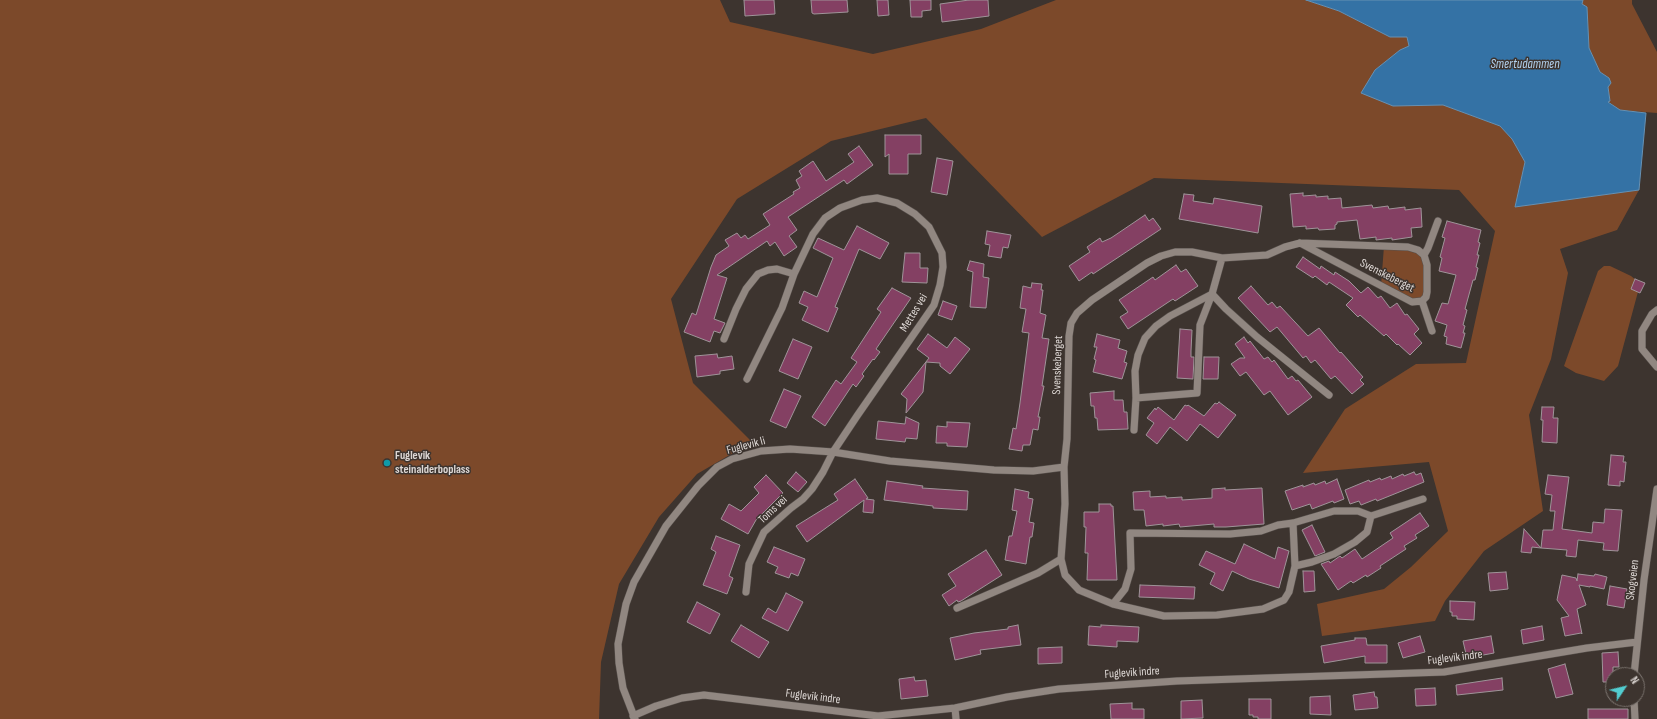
<!DOCTYPE html>
<style>
body{margin:0}
#map{position:relative;width:1657px;height:719px;overflow:hidden;background:#3d342f;font-family:"Sofia Sans Condensed",sans-serif}
canvas{display:block}
.north{position:absolute;left:1605px;top:667px;width:40px;height:40px;box-sizing:border-box;background:#3d342f;border:1px solid #7d7671;border-radius:50%;rotate:55deg;font-size:11px;font-weight:700;line-height:16px;text-align:center;color:#ded8d5}
.north::after{content:'';display:block;margin:auto;width:14px;height:18px;background:#52cdd0;clip-path:polygon(50% 0,100% 100%,50% 72%,0 100%)}
</style>
<div id="map">
<canvas width="1657" height="719"></canvas>
<div class="north">N</div>
</div>
<script>
const context = document.querySelector('canvas').getContext('2d');
context.lineJoin = 'round';
function paint(path, color) { context.fillStyle = color; context.fill(path, 'evenodd'); }
const toPath = rows => new Path2D(rows.map(r => 'M' + r).join(''));
function strokePath(path, color, width, dash) { context.strokeStyle = color; context.lineWidth = width; context.lineCap = dash ? 'butt' : 'round'; context.setLineDash(dash || []); context.stroke(path); }
function drawText(font, color, halo, rows, align = 'center') {
  context.font = font + ' "Sofia Sans Condensed",sans-serif'; context.lineWidth = 3; context.setLineDash([]); context.textBaseline = 'middle'; context.strokeStyle = halo; context.fillStyle = color; for (const [text, x, y, turn = 0] of rows) {
    context.save(); context.translate(x, y); context.rotate((+turn || 0) * Math.PI / 180); context.textAlign = isNaN(turn) ? turn : align; if (halo) context.strokeText(text, 0, 0); context.fillText(text, 0, 0); context.restore();
  }
}
paint(toPath([
 [0,0,720,0,730,22,873,54,981,29,1056,0,1306,0,1339,11,1390,37,1407,37,1409,46,1400,50,1375,70,1393,106,1443,105,1500,126,1512,139,1525,162,1515,207,1639,190,1617,230,1560,249,1568,273,1551,359,1529,415,1543,511,1484,551,1445,601,1435,621,1322,636,1317,604,1384,589,1411,567,1448,531,1429,462,1303,473,1345,409,1416,364,1466,363,1495,231,1459,190,1154,178,1042,237,926,118,831,141,737,199,671,299,693,383,752,442,697,474,659,517,619,584,601,662,599,719,0,719],
 [1583,0,1632,0,1632,4,1657,52,1657,113,1619,110,1608,101,1610,101,1608,87,1609,78,1600,72,1589,48,1587,7,1582,4],
 [1384,246,1408,247,1424,255,1427,292,1417,303,1381,286],
 [1604,266,1610,266,1631,276,1637,281,1639,288,1618,366,1604,381,1576,373,1564,366,1598,271]
]), '#7c492a');
const water = toPath([
 [1306,0,1583,0,1582,4,1587,7,1589,48,1600,72,1609,78,1611,83,1608,87,1610,101,1608,102,1620,110,1646,113,1639,190,1515,207,1525,162,1512,139,1500,126,1443,105,1393,106,1361,93,1375,70,1400,50,1409,46,1407,37,1390,37,1339,11,1306,0]
]);
paint(water, '#3472a5');
strokePath(water, '#6791b3', 1);
const building = toPath([
 [744,0,774,0,775,14,745,16,744,0],
 [811,0,847,0,848,12,814,14,812,13,811,0],
 [877,0,888,0,889,15,878,16,877,0],
 [910,0,931,0,931,10,922,11,922,17,911,17,910,0],
 [969,0,988,0,989,16,942,22,940,4,969,0],
 [885,135,921,135,921,154,908,154,908,174,889,174,889,154,885,157,885,135],
 [859,146,873,165,847,184,844,180,788,217,797,230,789,236,797,247,784,256,775,242,770,246,767,241,717,275,727,278,714,319,725,323,720,333,714,331,710,342,684,332,692,313,696,315,711,267,716,255,729,246,725,240,737,233,741,238,745,235,748,239,770,225,763,214,794,194,793,192,800,188,796,180,802,176,799,171,813,161,826,181,854,162,848,154,859,146],
 [937,158,953,161,947,195,931,192,937,158],
 [1303,193,1303,196,1316,195,1316,197,1328,196,1328,199,1341,198,1342,208,1372,205,1373,208,1388,206,1389,209,1405,207,1405,210,1421,208,1422,227,1411,228,1412,237,1392,240,1392,238,1376,240,1376,237,1360,239,1357,220,1337,222,1337,224,1335,225,1335,229,1319,230,1318,228,1306,229,1306,226,1293,227,1290,194,1303,193],
 [1184,194,1194,195,1193,201,1213,204,1214,198,1262,206,1258,233,1179,219,1184,194],
 [1145,215,1149,221,1153,218,1161,229,1093,274,1092,272,1079,281,1069,266,1090,252,1087,247,1100,238,1102,242,1111,238,1145,215],
 [1447,221,1481,230,1478,242,1480,243,1477,255,1479,255,1476,267,1478,268,1475,280,1473,280,1465,309,1467,310,1463,325,1465,326,1463,333,1465,333,1461,348,1446,344,1447,337,1444,336,1447,325,1435,321,1442,303,1448,304,1456,275,1439,271,1442,258,1440,257,1445,238,1442,237,1447,221],
 [857,226,889,243,880,259,859,249,835,307,838,308,828,332,802,320,808,307,799,303,804,291,817,297,833,258,813,248,818,238,844,250,857,226],
 [987,231,1011,235,1008,248,1003,247,1001,258,988,256,990,245,985,244,987,231],
 [905,253,920,253,920,268,928,268,927,283,902,282,905,253],
 [1303,257,1320,269,1321,266,1334,275,1335,272,1349,281,1361,293,1368,287,1378,298,1381,296,1390,308,1397,303,1405,315,1407,314,1419,329,1414,334,1422,343,1410,355,1398,344,1397,345,1386,334,1384,336,1360,315,1358,317,1346,305,1353,298,1329,282,1327,285,1315,276,1313,278,1296,267,1303,257],
 [970,261,984,264,983,277,989,278,986,308,970,307,973,272,967,270,970,261],
 [1176,265,1181,272,1186,269,1198,286,1175,301,1173,299,1128,329,1120,317,1128,312,1119,300,1153,277,1155,280,1176,265],
 [1635,279,1645,283,1640,293,1631,289,1635,279],
 [1032,283,1042,284,1041,290,1043,290,1040,313,1046,315,1042,338,1049,339,1042,386,1044,386,1038,417,1040,417,1038,430,1033,429,1030,445,1023,445,1022,451,1009,449,1013,428,1016,429,1020,403,1029,333,1022,332,1026,309,1020,308,1023,286,1031,288,1032,283],
 [1251,286,1268,305,1272,302,1277,308,1280,306,1308,336,1319,328,1340,353,1341,352,1363,377,1360,380,1364,384,1352,394,1335,376,1331,379,1315,360,1311,363,1306,356,1303,358,1277,327,1270,332,1238,298,1251,286],
 [892,288,911,298,876,349,880,352,874,360,873,359,862,374,864,376,856,387,853,384,825,426,812,417,836,380,841,384,857,362,851,358,881,312,877,309,892,288],
 [943,301,957,306,952,320,938,315,943,301],
 [1180,329,1192,330,1191,351,1191,357,1194,357,1193,379,1177,378,1180,329],
 [928,334,947,348,955,337,970,349,950,374,940,366,940,363,926,362,923,392,906,413,907,399,901,394,929,358,917,349,928,334],
 [1097,334,1120,340,1118,348,1127,351,1124,362,1127,363,1122,379,1093,372,1096,360,1094,359,1097,347,1094,347,1097,334],
 [1244,337,1248,343,1250,341,1264,359,1268,357,1272,362,1274,360,1288,379,1292,376,1296,381,1298,380,1312,397,1288,415,1270,391,1264,395,1246,372,1240,376,1231,364,1240,358,1245,358,1235,344,1244,337],
 [793,339,812,347,798,379,779,371,793,339],
 [717,354,718,358,732,356,734,369,720,371,720,374,697,377,695,356,717,354],
 [1204,357,1219,357,1218,379,1203,379,1204,357],
 [784,389,801,396,786,428,770,421,784,389],
 [1114,391,1114,400,1123,400,1124,412,1127,412,1128,429,1098,430,1097,418,1095,418,1094,406,1091,406,1090,393,1114,391],
 [1219,402,1236,415,1218,438,1200,424,1187,441,1170,427,1157,444,1146,435,1154,423,1147,418,1155,408,1156,410,1158,407,1174,420,1185,405,1187,406,1188,405,1204,416,1215,403,1217,404,1219,402],
 [1542,407,1554,407,1553,418,1558,418,1557,443,1542,442,1543,420,1541,420,1542,407],
 [906,417,919,423,917,439,906,438,905,442,876,439,878,421,905,424,906,417],
 [947,422,970,423,967,447,947,446,947,443,936,443,937,426,947,427,947,422],
 [1611,455,1624,456,1623,462,1626,462,1624,482,1620,481,1620,486,1608,485,1611,455],
 [796,472,807,482,798,492,787,483,796,472],
 [1414,472,1416,475,1421,473,1424,482,1377,501,1376,499,1361,505,1359,501,1350,504,1345,490,1369,480,1370,482,1380,478,1381,480,1391,476,1392,479,1403,474,1404,476,1414,472],
 [766,475,783,493,756,520,748,534,721,519,729,504,741,511,759,493,754,487,766,475],
 [1548,475,1569,477,1562,529,1592,533,1593,522,1604,523,1605,509,1622,510,1618,551,1603,550,1604,543,1578,540,1576,557,1566,556,1567,550,1541,548,1543,530,1553,530,1555,511,1550,511,1552,495,1545,494,1548,475],
 [855,479,868,498,866,499,874,500,873,513,863,512,864,500,807,542,796,526,838,500,834,494,855,479],
 [1337,479,1344,499,1334,503,1333,501,1312,509,1310,504,1292,510,1285,491,1303,485,1303,487,1314,483,1315,485,1325,481,1326,484,1337,479],
 [887,481,923,486,922,488,968,491,967,510,933,508,933,506,884,500,887,481],
 [1225,488,1225,490,1262,488,1264,524,1226,527,1214,527,1214,524,1180,527,1179,524,1163,526,1163,524,1146,526,1144,510,1134,510,1133,492,1150,491,1150,497,1166,496,1166,498,1182,497,1182,500,1212,498,1212,489,1225,488],
 [1015,489,1029,492,1028,498,1033,499,1029,522,1034,523,1032,537,1030,537,1026,564,1005,560,1009,536,1012,536,1017,511,1012,510,1015,489],
 [1099,504,1111,504,1111,506,1113,506,1117,580,1087,580,1088,553,1085,553,1086,527,1084,527,1084,512,1099,512,1099,504],
 [1420,513,1429,526,1415,535,1417,538,1404,546,1406,549,1380,566,1381,568,1367,577,1366,575,1353,583,1351,581,1338,590,1321,564,1329,561,1330,563,1340,556,1342,558,1355,549,1362,559,1393,538,1390,533,1420,513],
 [1312,525,1325,552,1315,556,1302,530,1312,525],
 [1524,529,1541,548,1532,547,1531,553,1521,552,1524,529],
 [716,536,740,545,729,576,733,578,727,594,703,585,716,552,711,549,716,536],
 [1244,544,1275,559,1278,547,1289,551,1279,588,1249,579,1232,571,1223,591,1210,584,1215,573,1199,565,1206,551,1235,564,1244,544],
 [774,547,805,559,798,576,791,573,789,578,775,573,778,567,767,562,774,547],
 [986,550,1002,575,961,601,958,602,957,600,949,606,942,595,956,586,948,574,986,550],
 [1303,571,1314,571,1315,591,1304,592,1303,571],
 [1506,572,1508,589,1490,591,1488,573,1506,572],
 [1578,574,1594,576,1595,574,1607,577,1604,589,1590,586,1590,587,1579,585,1586,605,1577,609,1582,634,1581,633,1565,636,1561,618,1569,616,1557,600,1562,575,1576,578,1577,581,1578,574],
 [1140,585,1195,587,1194,599,1139,597,1140,585],
 [1610,586,1627,589,1624,608,1607,605,1610,586],
 [786,593,803,602,788,631,762,618,768,608,776,613,786,593],
 [1450,601,1475,602,1474,620,1457,619,1457,616,1452,616,1452,612,1450,612,1450,601],
 [697,602,720,614,710,634,687,622,697,602],
 [741,625,769,642,759,658,731,641,741,625],
 [1018,625,1021,645,980,650,981,654,955,660,950,638,974,633,1008,629,1008,627,1018,625],
 [1101,625,1139,627,1138,642,1117,641,1117,647,1088,645,1089,626,1101,627,1101,625],
 [1542,626,1544,640,1523,644,1521,630,1542,626],
 [1420,636,1425,652,1403,658,1398,643,1420,636],
 [1491,636,1494,653,1478,656,1478,652,1466,654,1463,641,1491,636],
 [1355,638,1366,638,1367,645,1387,645,1387,663,1365,663,1365,656,1324,663,1321,646,1355,640,1355,638],
 [1062,647,1062,663,1038,664,1038,648,1062,647],
 [1618,652,1619,667,1613,667,1613,682,1603,682,1602,653,1618,652],
 [1565,664,1573,694,1556,698,1548,669,1565,664],
 [914,677,915,681,926,680,928,696,901,699,899,679,914,677],
 [1502,678,1503,690,1457,695,1456,685,1502,678],
 [1435,688,1436,705,1416,706,1415,689,1435,688],
 [1374,692,1375,697,1377,697,1378,708,1355,710,1353,695,1374,692],
 [1330,696,1331,715,1310,714,1310,697,1330,696],
 [1249,699,1271,699,1271,719,1258,719,1258,717,1253,717,1253,715,1249,715,1249,699],
 [1202,700,1203,718,1181,719,1181,701,1202,700],
 [1132,703,1132,709,1144,709,1144,719,1111,719,1110,704,1132,703],
 [1588,709,1628,709,1628,719,1588,719,1588,709]
]);
paint(building, '#844063');
strokePath(building, '#9f9499', 1);
const minor = toPath([
 [1424,255,1428,248,1438,221],
 [1222,258,1212,294,1226,309,1257,337,1329,395],
 [1212,294,1200,325,1197,393,1136,398,1135,371,1138,355,1145,338,1156,326,1170,316,1212,294],
 [1422,301,1432,331],
 [1657,310,1652,314,1642,331,1642,349,1657,367],
 [724,339,736,309,746,289,758,274,768,270,777,269,794,274],
 [1134,430,1136,398],
 [1293,523,1295,566,1289,592,1284,600,1263,609,1217,615,1164,616,1113,604,1079,590,1065,575,1061,559,1065,504,1064,467,1067,439,1069,336,1071,323,1077,313,1092,300,1147,263,1161,256,1175,252,1192,252,1222,258,1267,255,1285,247,1300,243,1408,247,1418,250,1424,255,1427,265,1427,292,1426,297,1422,301,1412,302,1300,243],
 [1295,566,1312,562,1334,554,1355,542,1367,532,1371,516],
 [746,592,749,564,764,532,791,508,803,499,812,489,823,472,833,452,857,416,934,305,940,285,943,267,942,253,929,227,915,214,897,203,877,198,862,200,840,208,825,218,813,234,794,274,782,308,747,379],
 [1113,604,1125,589,1131,569,1130,533,1230,534,1261,531,1278,525,1293,523,1334,511,1358,511,1371,516,1423,499],
 [957,608,1038,573,1061,559],
 [1634,675,1644,580,1657,489],
 [1634,699,1635,719],
 [955,708,956,719],
 [633,716,656,706,682,698,704,695,878,716,955,708,1007,697,1059,689,1177,681,1444,672,1587,648,1637,642],
 [635,719,623,688,619,663,618,644,626,604,634,582,666,526,698,486,717,467,732,459,761,451,790,449,833,452,890,461,994,470,1033,471,1064,467]
]);
strokePath(minor, '#57504c', 8);
strokePath(minor, '#918781', 7);
for (const [x, y, r, color] of [
 [387,463,4,"#0f9aa8"]
]) { const dot = new Path2D(); dot.arc(x, y, r, 0, 2 * Math.PI); context.fillStyle = color; context.fill(dot); strokePath(dot, '#3d342f', 1.5); }
drawText('12px', '#ded8d5', '#3d342f', [
 ["Svenskeberget",1387,276,27],
 ["Mettes vei",914,313,-59],
 ["Svenskeberget",1058,365,-88],
 ["Fuglevik li",746,446,-15],
 ["Toms vei",773,510,-43],
 ["Skogveien",1633,580,-83],
 ["Fuglevik indre",1455,658,-7],
 ["Fuglevik indre",1132,673,-4],
 ["Fuglevik indre",813,697,7]
]);
drawText('bold 12px', '#ded8d5', '#3d342f', [
 ["Fuglevik",395,456],
 ["steinalderboplass",395,470]
], 'left');
drawText('italic 13px', '#b2d2ef', '#3d342f', [
 ["Smertudammen",1525,65]
]);
</script>
